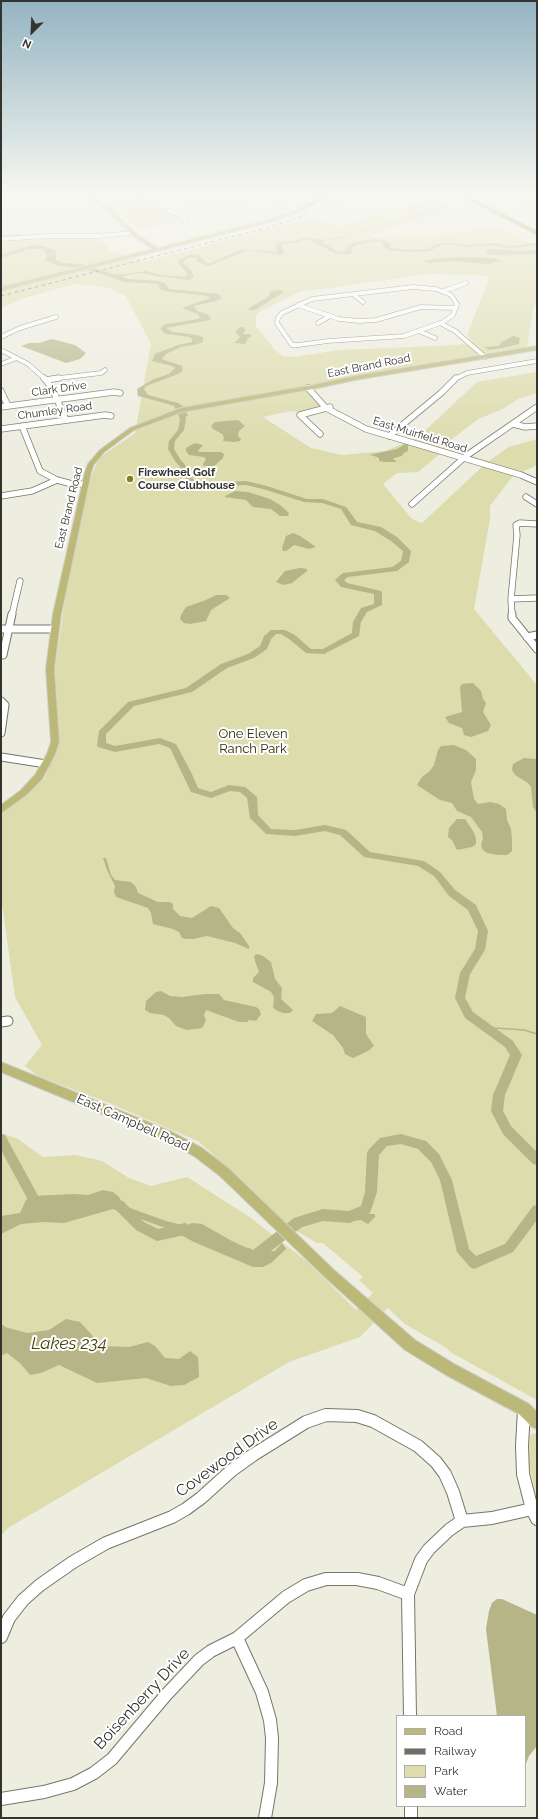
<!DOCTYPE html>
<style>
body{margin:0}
#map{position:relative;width:538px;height:1819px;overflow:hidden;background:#edede0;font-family:Raleway,sans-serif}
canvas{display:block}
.frame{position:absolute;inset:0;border:2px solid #34342f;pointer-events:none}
.legend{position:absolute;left:396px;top:1715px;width:130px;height:92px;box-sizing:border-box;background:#fff;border:1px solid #aeaeac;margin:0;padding:5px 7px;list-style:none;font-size:12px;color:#34342f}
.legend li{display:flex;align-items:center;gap:8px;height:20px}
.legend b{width:20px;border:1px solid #aeaeac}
.north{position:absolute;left:12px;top:12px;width:40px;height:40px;-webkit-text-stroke:3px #fff;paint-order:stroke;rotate:204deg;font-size:11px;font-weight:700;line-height:16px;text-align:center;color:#34342f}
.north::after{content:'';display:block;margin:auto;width:14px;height:18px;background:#34342f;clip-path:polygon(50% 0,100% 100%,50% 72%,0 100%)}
</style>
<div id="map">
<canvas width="538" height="1819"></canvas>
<div class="frame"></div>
<ul class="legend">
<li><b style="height:5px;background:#bcb978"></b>Road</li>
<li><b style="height:5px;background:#6f6f68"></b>Railway</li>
<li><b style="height:11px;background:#dcdcad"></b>Park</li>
<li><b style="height:11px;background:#b6b588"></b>Water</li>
</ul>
<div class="north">N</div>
</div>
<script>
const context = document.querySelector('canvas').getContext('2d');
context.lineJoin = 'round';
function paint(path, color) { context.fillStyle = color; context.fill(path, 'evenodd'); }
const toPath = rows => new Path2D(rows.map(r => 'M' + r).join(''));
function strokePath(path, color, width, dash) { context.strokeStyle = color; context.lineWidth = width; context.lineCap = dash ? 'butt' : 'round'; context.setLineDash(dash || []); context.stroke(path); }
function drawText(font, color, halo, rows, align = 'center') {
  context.font = font + ' Raleway,sans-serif'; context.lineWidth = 4; context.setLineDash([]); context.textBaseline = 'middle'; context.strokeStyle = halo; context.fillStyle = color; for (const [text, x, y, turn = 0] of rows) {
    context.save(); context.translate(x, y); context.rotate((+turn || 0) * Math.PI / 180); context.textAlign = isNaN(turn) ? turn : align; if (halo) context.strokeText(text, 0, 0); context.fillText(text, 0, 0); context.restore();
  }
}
paint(toPath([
 [140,198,143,198,183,219,156,226,136,228,113,205],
 [433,200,455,209,384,230,370,237,428,236,499,227,537,246,537,304,534,306,527,347,242,397,247,401,307,390,323,407,300,413,291,411,263,417,311,448,342,455,385,451,417,438,477,382,537,372,537,393,518,399,503,409,478,419,442,447,489,461,509,447,537,439,537,465,512,477,490,506,490,519,474,609,537,685,537,1400,452,1353,445,1347,405,1324,388,1308,360,1337,289,1362,8,1528,1,1536,1,1133,18,1139,43,1157,75,1155,102,1161,129,1178,151,1186,187,1177,248,1216,309,1263,356,1310,373,1293,359,1280,363,1277,323,1243,317,1243,287,1225,249,1187,198,1141,109,1103,38,1076,25,1066,42,1045,15,997,1,897,1,814,44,779,59,738,55,669,66,592,79,526,90,479,99,458,135,433,151,344,125,295,106,287,75,284,21,299,1,308,1,234,17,234,26,241,49,237,101,239,109,250,147,261,314,217,337,226],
 [429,274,475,275,485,276,489,278,467,335,472,342,457,345,338,350,295,357,283,356,275,350,256,326,256,316,259,312,300,292],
 [441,453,483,466,422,523,412,519,383,484,397,473,418,472],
 [536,1433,537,1433,537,1498,529,1465,530,1437,532,1434]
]), '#dcdcad');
paint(toPath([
 [307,237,318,239,338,252,346,251,347,246,355,242,375,239,389,242,390,248,411,250,427,249,439,243,469,245,492,243,510,246,537,243,537,245,512,248,488,245,467,247,455,245,441,245,430,251,410,252,388,250,383,247,383,243,378,241,357,245,352,248,352,253,346,255,334,253,313,241,305,240,298,243,283,244,282,248,285,253,280,255,248,250,209,266,197,262,196,258,187,258,183,263,191,270,194,277,190,280,156,276,142,273,122,276,129,279,159,281,165,283,169,289,202,292,218,294,221,297,221,299,216,301,194,306,197,311,207,314,211,318,210,320,166,328,173,332,197,335,203,337,203,342,194,345,181,347,166,354,162,359,182,366,183,371,178,374,146,386,144,389,148,395,178,403,184,407,188,416,181,418,175,406,138,396,137,389,154,379,169,374,175,368,172,366,152,361,155,354,178,345,192,342,192,339,189,337,167,334,163,332,161,329,162,326,167,324,198,319,200,317,197,314,182,308,210,298,208,296,164,291,160,289,158,284,124,282,89,270,55,265,45,260,47,256,44,250,39,249,28,249,1,258,1,255,29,246,37,245,56,250,56,260,62,263,80,264,114,274,126,274,146,271,161,275,186,277,187,273,178,263,179,260,190,255,199,255,207,263,211,263,242,249,277,252,276,246,277,243,281,241,295,241],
 [490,249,517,251,537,250,537,254,491,255,485,251],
 [463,257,494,258,501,261,488,264,453,261,431,263,423,261,433,259],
 [280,290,284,292,255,310,249,310,249,308,268,297,271,291],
 [240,327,243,327,246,330,243,334,251,334,251,337,248,338,245,344,234,343,240,337,235,332],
 [513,336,520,338,519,344,502,348,489,350,484,347,499,346,502,342],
 [52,339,75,345,86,353,80,359,66,363,21,346,29,343,39,343],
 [238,420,245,426,239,431,238,436,241,439,240,441,234,442,223,441,224,437,222,434,213,429,211,426,215,422],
 [195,443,203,445,198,451,199,452,221,452,224,454,223,458,214,466,204,466,203,464,206,459,204,457,189,455,186,451,186,448],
 [405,444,408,445,408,451,404,453,402,456,394,458,393,459,397,462,384,462,379,461,379,458,374,456,369,455,397,449],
 [235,491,248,492,270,499,280,505,289,513,288,516,280,516,271,509,253,507,246,500,225,497,225,496],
 [293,533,300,536,316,547,309,549,294,545,286,551,283,551,282,548,286,536],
 [300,568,307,569,307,571,292,583,283,585,276,582,285,571],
 [216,595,226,595,230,598,211,610,206,621,190,624,184,623,180,619,181,615,186,607,206,600],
 [473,683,481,691,483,699,486,703,483,712,491,725,488,731,471,737,464,735,462,728,449,723,445,717,462,712,460,687,462,684],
 [454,745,466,750,476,759,476,770,471,782,474,799,478,804,490,802,499,804,506,809,507,820,511,829,512,840,512,851,507,855,498,855,487,853,483,850,481,845,483,838,482,832,471,817,457,811,452,803,440,800,417,785,422,777,430,771,434,765,438,750,441,746],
 [524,758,537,759,537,813,533,807,531,787,528,783,515,775,512,770,513,764],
 [457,819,465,819,473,831,476,838,476,844,472,847,457,850,452,840,448,837,449,828],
 [103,858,106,858,111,875,115,880,131,882,136,887,138,893,158,902,170,902,173,904,173,909,180,916,192,918,211,906,219,908,233,928,240,933,249,946,249,949,235,943,207,936,193,939,186,939,182,938,179,932,173,929,153,924,151,913,148,908,116,897,114,892,115,886,107,870],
 [257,954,263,956,271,962,275,979,282,988,281,999,293,1010,290,1013,283,1013,276,1010,273,1007,274,997,271,992,253,982,253,978,259,972,255,961,254,956],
 [161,991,170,996,182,997,205,994,219,994,224,1000,256,1007,259,1009,261,1014,256,1021,249,1020,247,1022,239,1022,206,1010,204,1015,206,1021,202,1028,187,1030,176,1026,170,1019,164,1015,150,1013,145,1010,146,1001,156,992],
 [340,1006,366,1017,366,1034,374,1046,368,1051,353,1058,345,1054,343,1048,333,1035,312,1021,316,1014,332,1013],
 [103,1190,113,1192,119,1197,123,1205,130,1208,166,1221,186,1226,192,1223,202,1224,232,1241,256,1252,275,1251,282,1243,286,1249,271,1263,263,1267,253,1267,194,1242,171,1230,113,1209,64,1223,43,1222,21,1224,1,1234,1,1216,20,1213,26,1200,32,1196,74,1194,88,1195],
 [358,1212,363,1214,375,1214,375,1217,368,1224,361,1220,346,1222,345,1216],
 [66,1319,80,1322,102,1346,129,1347,148,1342,155,1346,165,1358,179,1359,190,1351,198,1357,199,1377,184,1385,171,1386,146,1378,97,1383,59,1365,41,1373,30,1375,20,1363,7,1353,1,1356,1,1323,5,1327,27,1333,49,1330],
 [497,1599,502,1599,537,1615,537,1746,529,1756,525,1766,525,1716,497,1716,486,1629,489,1611,492,1603]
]), '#b6b588');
strokePath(toPath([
 [319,241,338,238,385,223,394,223,461,202]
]), '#b6b588', 1);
strokePath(toPath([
 [482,1025,495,1028,524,1030,537,1034]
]), '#b6b588', 1.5);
paint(toPath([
 [177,404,180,406,186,419,184,430,175,441,174,449,180,459,187,467,194,481,200,486,213,486,227,482,246,481,267,486,307,499,323,499,346,507,357,522,381,527,397,537,411,551,409,562,397,571,348,577,344,580,347,583,381,591,382,593,382,605,367,612,361,622,359,636,324,654,306,653,289,639,281,634,276,634,271,639,267,649,254,658,227,668,192,692,134,706,106,734,106,743,115,746,160,738,176,744,191,772,198,788,211,792,229,785,245,787,257,797,258,815,271,829,295,830,325,825,346,830,370,852,424,861,440,872,455,890,476,905,488,931,485,950,470,974,465,998,473,1012,513,1041,522,1055,505,1095,503,1111,511,1126,537,1152,537,1165,533,1164,503,1134,491,1111,493,1095,510,1055,505,1047,465,1018,455,998,460,973,475,949,478,931,468,910,449,896,434,876,418,866,364,857,340,835,325,831,295,836,266,834,250,818,247,798,240,792,230,791,211,798,191,792,170,748,159,744,115,752,98,747,97,745,99,731,128,702,186,688,221,664,248,654,260,646,264,636,271,630,285,630,295,635,311,649,323,649,352,633,353,622,361,608,374,604,374,594,341,587,335,580,343,573,392,567,401,561,403,551,391,541,375,531,351,525,341,509,322,503,304,502,263,489,246,485,227,486,213,490,196,489,188,482,181,468,175,461,168,449,169,441,178,430,180,419,174,406,177,404],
 [1,1134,5,1135,42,1203,44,1207,42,1211,38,1212,34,1211,1,1150,1,1134],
 [401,1134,426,1141,439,1154,452,1180,469,1249,476,1256,505,1244,533,1206,537,1205,537,1220,513,1252,474,1269,470,1267,457,1252,440,1180,431,1162,418,1149,401,1144,387,1146,379,1155,377,1192,370,1213,350,1223,323,1221,302,1227,258,1261,254,1263,245,1258,243,1254,245,1250,249,1248,253,1250,294,1218,323,1209,349,1211,361,1206,365,1192,367,1153,369,1149,380,1138,401,1134],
 [119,1200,123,1201,144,1222,158,1229,185,1223,189,1225,191,1229,189,1233,185,1235,157,1241,153,1239,136,1230,115,1209,113,1205,115,1201,119,1200]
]), '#b6b588');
const minorFar4 = toPath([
 [143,196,186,219],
 [178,196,213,213],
 [267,196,285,205,302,209],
 [516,196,537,207],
 [103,205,141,196],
 [199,205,231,198,246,205],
 [1,239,48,236,98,236,132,233],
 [413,287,436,289,451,295,457,304,453,315,443,322,404,336,328,341,298,345,292,345,277,323,278,318,282,313,312,299,413,287],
 [444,291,466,283],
 [354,295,363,302],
 [298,305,339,319,359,321,376,320,421,307,456,308],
 [318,323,330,316],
 [440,323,455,331,485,357],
 [419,331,435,338],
 [1,337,20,328,56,317],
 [1,350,28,364,45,379],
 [1,364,17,358],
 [51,379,101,373,105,370],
 [455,379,467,373,537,361]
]);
const minorFar3 = toPath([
 [44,378,52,388,66,420],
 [46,380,59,378],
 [308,388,326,408,366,429,521,475,537,482],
 [1,391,8,406],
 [1,407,114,392,120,393],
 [513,424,525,427,537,426],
 [22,426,40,471,57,480,72,484,84,484],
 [1,429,105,415,111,416],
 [320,434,300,415,330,407],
 [389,436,441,393,456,378],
 [1,496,32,491,57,480],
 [526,497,537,504],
 [412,504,466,456,537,407],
 [511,599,537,598],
 [12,615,20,581],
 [512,615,511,599,517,535,516,525,520,523,537,524]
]);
const minorFar2 = toPath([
 [512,614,512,618,537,649],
 [1,629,55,629],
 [527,637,537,635],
 [3,655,12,614],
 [1,701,5,705,1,733],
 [1,757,46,764]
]);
const minorFar1 = toPath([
 [1,1022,8,1021]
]);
const minor = toPath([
 [524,1409,522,1446,523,1474,532,1509,537,1519],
 [1,1637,9,1618,23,1600,40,1585,73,1562,106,1543,172,1517,186,1509,201,1498,232,1470,253,1455,306,1422,326,1415,357,1416,373,1421,418,1446,436,1462,445,1474,453,1492,462,1521],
 [237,1638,262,1692,270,1720,272,1738,271,1783,265,1818],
 [410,1716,408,1594,421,1560,429,1549,449,1530,462,1521,492,1518,532,1509],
 [1,1799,44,1792,73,1784,94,1773,112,1759,166,1695,199,1660,211,1651,237,1638,286,1597,306,1585,326,1579,357,1579,378,1583,408,1594],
 [411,1806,411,1818]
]);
const major = toPath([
 [88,196,94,196,112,210,138,235,158,248,271,219,303,207,316,199,320,200,307,209,275,221,1,291,1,287,153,249,134,237,108,212,88,196],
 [537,346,537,350,355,380,313,389,182,412,134,430,104,452,94,464,91,472,61,614,54,669,59,742,55,754,42,779,26,795,1,813,1,805,20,791,35,775,47,754,51,742,46,669,53,614,85,472,88,464,100,450,130,428,181,408,313,385,355,376,537,346],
 [1,1062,170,1131,202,1148,228,1168,334,1270,415,1340,456,1365,529,1404,537,1412,537,1429,532,1427,519,1414,446,1375,405,1350,326,1278,220,1176,194,1156,162,1139,1,1072,1,1062]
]);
const highway = toPath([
 [321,196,328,196,309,207,304,206,321,196],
 [461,196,468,196,537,231,537,235,461,196]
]);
strokePath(minorFar4, '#76766a', 5);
strokePath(minorFar3, '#76766a', 7);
strokePath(minorFar2, '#76766a', 9);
strokePath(minorFar1, '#76766a', 11);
strokePath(minor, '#76766a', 14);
strokePath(major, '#cececd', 2);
strokePath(highway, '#cececd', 2);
strokePath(minorFar4, '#fff', 4);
strokePath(minorFar3, '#fff', 5.5);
strokePath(minorFar2, '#fff', 7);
strokePath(minorFar1, '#fff', 9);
strokePath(minor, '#fff', 12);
paint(major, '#bcb978');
paint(highway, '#908b1e');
strokePath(toPath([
 [1,296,266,228,316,212,354,196]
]), '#6f6f68', 1, [3.5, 3.5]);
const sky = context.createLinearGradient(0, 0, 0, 451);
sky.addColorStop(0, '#94b4c2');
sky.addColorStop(0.43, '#f7f7f1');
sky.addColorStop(1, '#f7f7f100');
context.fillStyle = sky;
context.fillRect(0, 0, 538, 451);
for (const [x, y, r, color] of [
 [130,479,4,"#85812a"]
]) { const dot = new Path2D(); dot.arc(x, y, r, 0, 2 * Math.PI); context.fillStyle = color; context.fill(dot); strokePath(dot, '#fff', 1.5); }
drawText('11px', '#34342f', '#fff', [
 ["East Brand Road",369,366,-11],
 ["Clark Drive",59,389,-8],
 ["Chumley Road",55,411,-8],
 ["East Muirfield Road",420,435,17],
 ["East Brand Road",69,508,-76]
]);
drawText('bold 11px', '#34342f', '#fff', [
 ["Firewheel Golf",138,473],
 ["Course Clubhouse",138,486]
], 'left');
drawText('13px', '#2f2e08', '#fff', [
 ["One Eleven",253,734],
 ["Ranch Park",253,749]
]);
drawText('13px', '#34342f', '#fff', [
 ["East Campbell Road",133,1123,24]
]);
drawText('16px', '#34342f', '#fff', [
 ["Covewood Drive",227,1458,-36],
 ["Boisenberry Drive",142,1699,-47]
]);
drawText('italic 17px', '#444109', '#fff', [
 ["Lakes 234",69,1344]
]);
</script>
